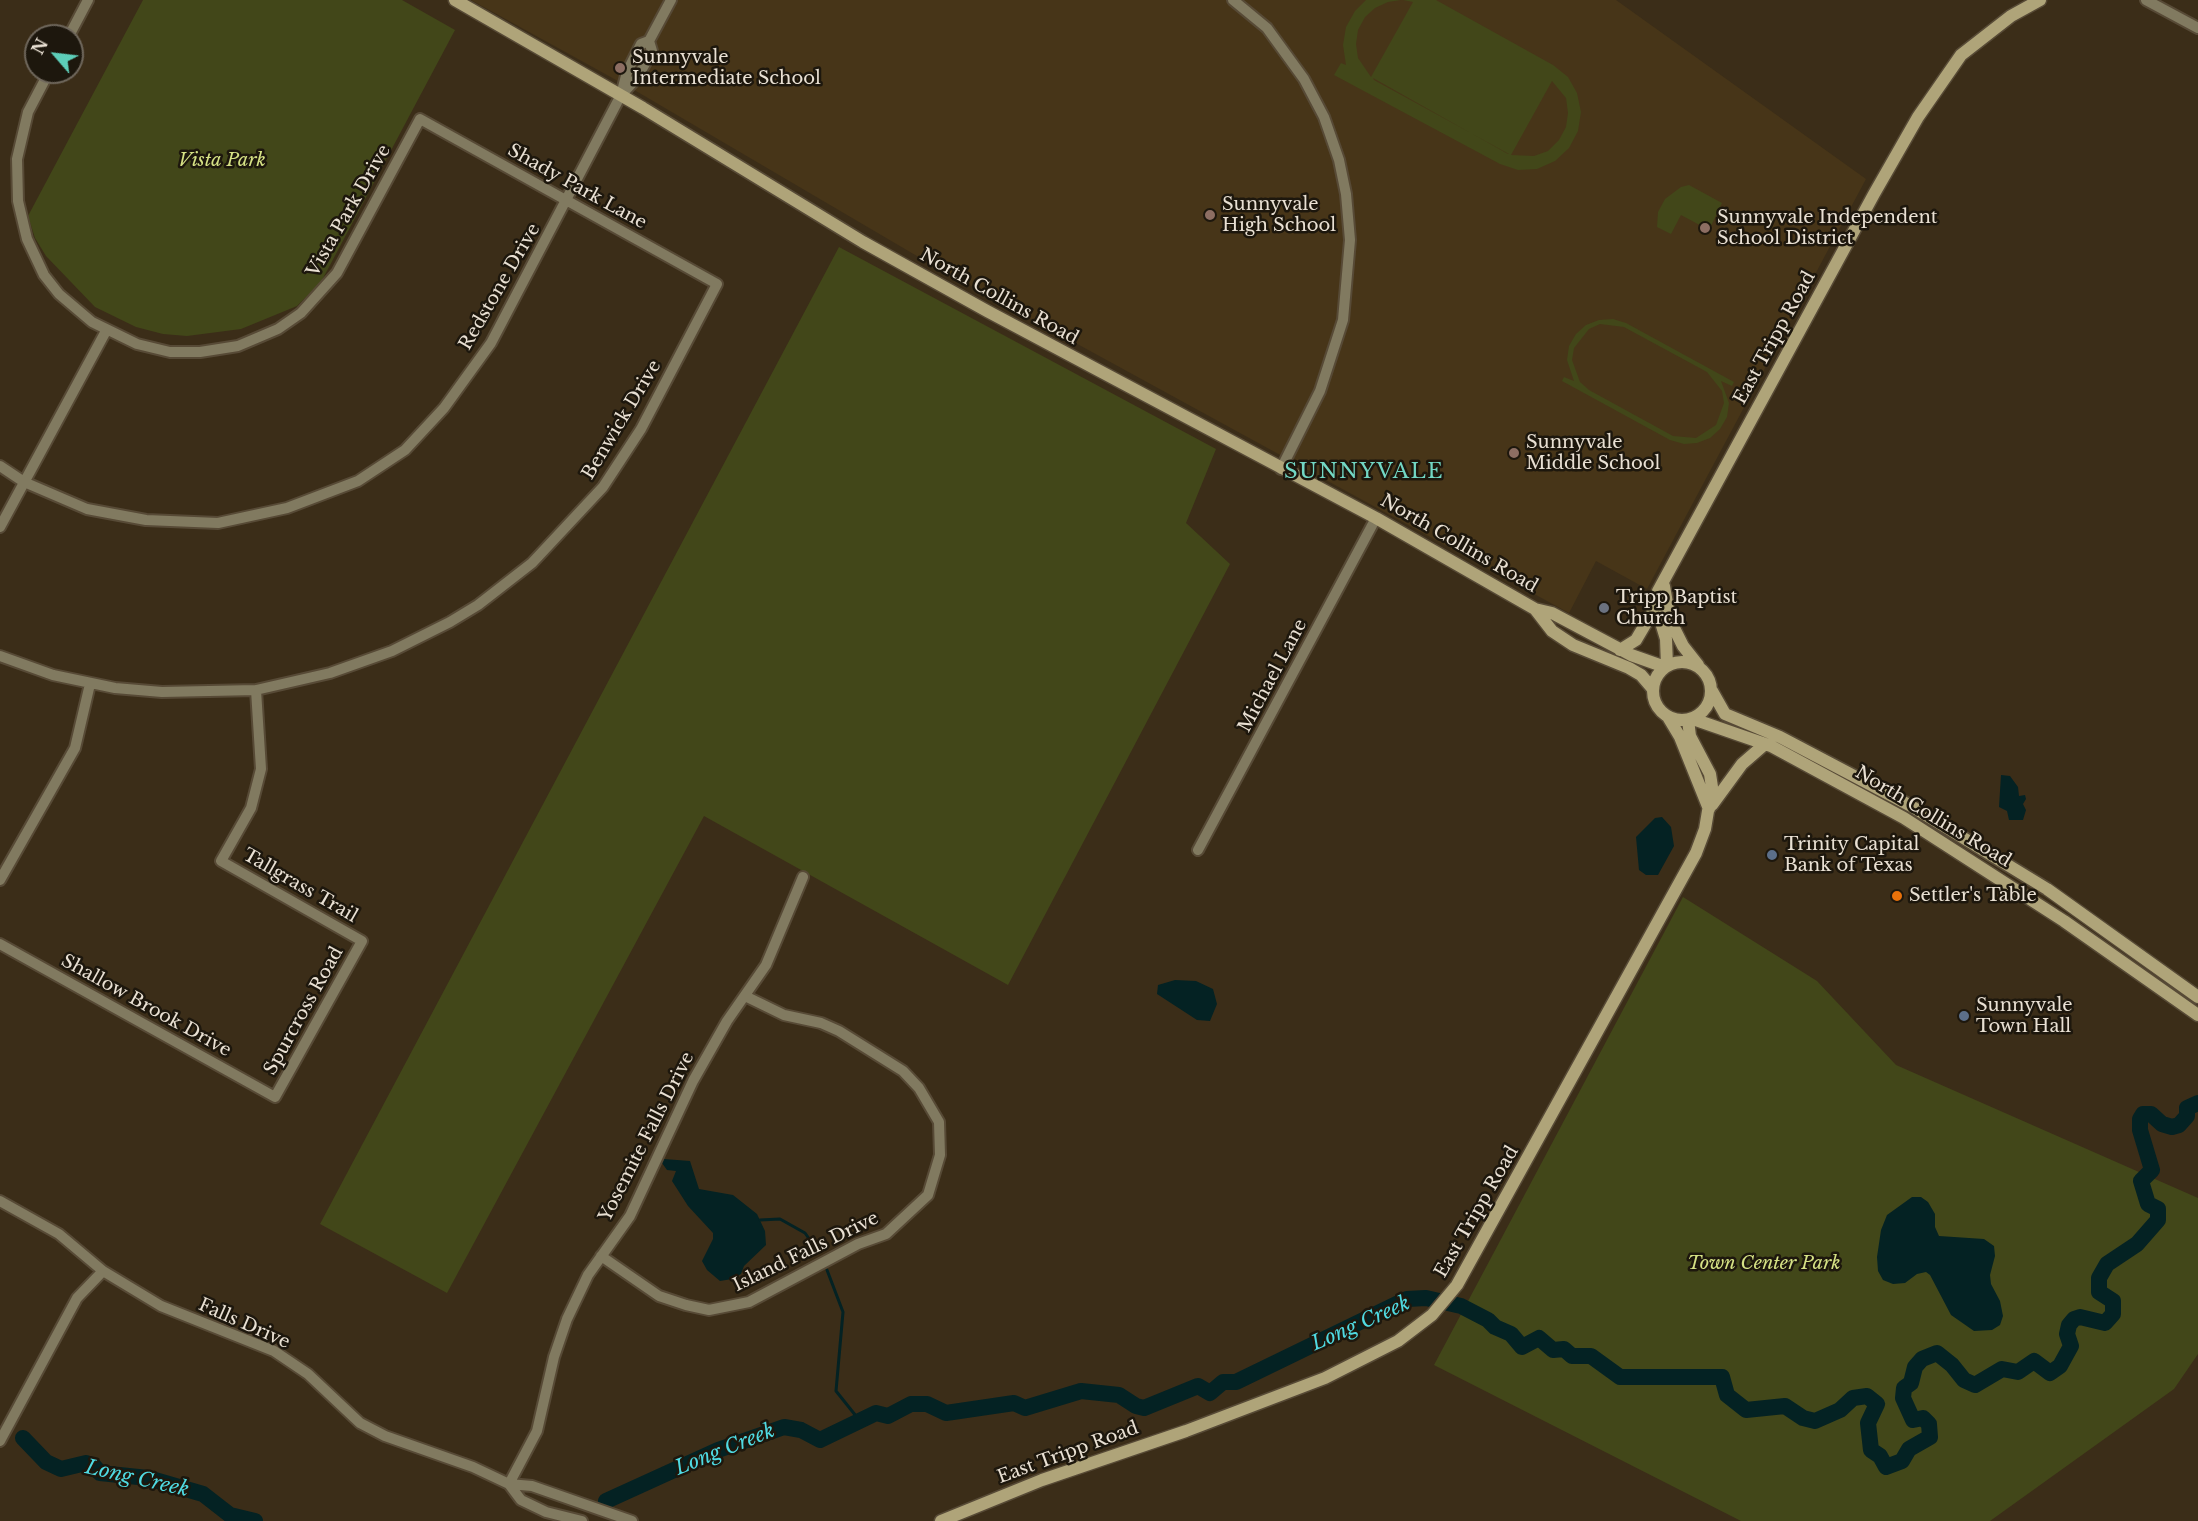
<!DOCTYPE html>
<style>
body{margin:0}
#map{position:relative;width:2198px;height:1521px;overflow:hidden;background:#3b2d18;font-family:"Libre Baskerville",serif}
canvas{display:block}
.north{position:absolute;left:24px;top:24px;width:60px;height:60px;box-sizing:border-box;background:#1d170d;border:2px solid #6f675c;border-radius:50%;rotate:298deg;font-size:16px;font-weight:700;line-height:24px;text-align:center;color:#e9e0d3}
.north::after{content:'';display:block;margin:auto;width:21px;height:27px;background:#5dceb9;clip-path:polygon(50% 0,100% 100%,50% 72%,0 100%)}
</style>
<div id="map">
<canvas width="2198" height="1521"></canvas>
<div class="north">N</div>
</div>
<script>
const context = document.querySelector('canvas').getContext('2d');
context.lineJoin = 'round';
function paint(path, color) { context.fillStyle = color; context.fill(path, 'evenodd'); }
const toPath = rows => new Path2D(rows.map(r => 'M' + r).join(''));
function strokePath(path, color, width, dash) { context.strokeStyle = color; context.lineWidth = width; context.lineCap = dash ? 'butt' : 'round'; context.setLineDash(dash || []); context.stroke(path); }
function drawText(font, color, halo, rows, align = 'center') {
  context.font = font + ' "Libre Baskerville",serif'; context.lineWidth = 5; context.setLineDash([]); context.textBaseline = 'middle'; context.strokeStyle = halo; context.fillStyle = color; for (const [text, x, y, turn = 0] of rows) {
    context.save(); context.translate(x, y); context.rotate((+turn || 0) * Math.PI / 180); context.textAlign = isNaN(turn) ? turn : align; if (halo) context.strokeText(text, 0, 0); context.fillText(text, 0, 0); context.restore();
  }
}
paint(toPath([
 [471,0,1616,0,1866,179,1647,589,1596,561,1569,613,922,259,636,91]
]), '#473518');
paint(toPath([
 [143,0,402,0,455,30,321,282,297,306,241,329,187,336,163,334,136,327,95,307,46,256,35,238,28,216],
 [1366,0,1401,0,1388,2,1375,8,1365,17,1358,30,1356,44,1358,58,1371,77,1413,2,1403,0,1436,0,1553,65,1568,77,1577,93,1581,112,1578,131,1569,148,1555,161,1537,169,1518,170,1500,164,1334,75,1341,63,1346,65,1343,45,1346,27,1355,11],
 [1373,78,1508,154,1509,154,1374,80],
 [1552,81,1566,98,1568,113,1566,127,1559,140,1548,151,1534,156,1511,155],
 [1689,185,1722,203,1709,230,1681,215,1671,234,1657,227,1658,212,1665,199,1681,187],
 [839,247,1216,449,1186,523,1230,564,1008,985,704,816,447,1293,320,1224],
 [1613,319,1626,323,1734,382,1732,386,1721,381,1729,403,1727,417,1720,429,1710,438,1697,443,1684,444,1670,440,1562,381,1564,377,1574,381,1567,360,1569,346,1576,334,1586,325,1599,320],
 [1600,324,1624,327,1707,372,1722,391,1724,403,1716,425,1696,438,1673,436,1589,390,1580,382,1572,360,1574,348,1589,329],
 [1683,897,1817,981,1896,1065,2198,1198,2198,1354,2174,1389,1990,1521,1741,1521,1434,1365]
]), '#424719');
paint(toPath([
 [2001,775,2010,776,2018,787,2019,796,2025,795,2026,799,2023,804,2026,810,2023,820,2009,820,2007,811,1999,807],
 [1662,817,1671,827,1674,846,1658,875,1646,875,1639,870,1636,837,1655,818],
 [1175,980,1196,981,1213,989,1217,1004,1210,1021,1197,1020,1157,994,1158,985],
 [664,1159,690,1161,699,1189,733,1195,757,1214,765,1231,766,1245,744,1266,741,1274,732,1279,720,1281,707,1270,702,1261,713,1239,713,1233,688,1206,672,1181,676,1171,667,1170,662,1163],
 [1912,1197,1921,1197,1928,1202,1935,1214,1935,1227,1939,1236,1984,1239,1994,1246,1995,1256,1990,1275,1991,1284,2000,1301,2003,1316,2000,1325,1992,1330,1974,1331,1951,1315,1930,1275,1926,1272,1917,1274,1905,1283,1893,1284,1883,1280,1878,1271,1877,1257,1881,1230,1887,1215]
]), '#042223');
strokePath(toPath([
 [760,1220,780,1219,805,1233,815,1247],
 [827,1270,843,1312,836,1391,860,1421]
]), '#042223', 3);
strokePath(toPath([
 [23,1438,46,1462,61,1469,86,1463,94,1466,100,1473,148,1478,203,1494,230,1515,255,1521],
 [606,1501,718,1450,784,1427,801,1430,820,1440,876,1413,888,1416,911,1404,927,1404,946,1413,1014,1403,1025,1408,1081,1391,1119,1395,1136,1406,1144,1408,1198,1386,1210,1393,1223,1382,1236,1382,1407,1299,1426,1298,1461,1306,1488,1320,1495,1327,1511,1334,1522,1347,1539,1338,1553,1350,1564,1349,1572,1356,1591,1356,1620,1377,1722,1377,1727,1395,1746,1410,1785,1406,1803,1418,1815,1421,1840,1410,1853,1398,1867,1396,1877,1404,1868,1423,1871,1450,1880,1456,1886,1467,1902,1461,1909,1449,1930,1437,1929,1424,1923,1418,1913,1420,1903,1398,1904,1388,1911,1383,1915,1367,1922,1359,1937,1353,1952,1365,1964,1380,1975,1385,2002,1369,2018,1372,2034,1361,2050,1373,2060,1366,2071,1346,2067,1334,2069,1325,2074,1319,2080,1317,2105,1323,2113,1314,2113,1301,2099,1292,2099,1278,2107,1264,2137,1244,2158,1220,2158,1209,2148,1204,2141,1181,2152,1170,2140,1130,2140,1119,2143,1114,2151,1114,2162,1124,2172,1127,2179,1125,2187,1116,2187,1108,2198,1103]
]), '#042223', 16);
const street = toPath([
 [1233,0,1267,28,1304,79,1324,117,1339,160,1346,194,1350,240,1343,320,1320,391,1281,469],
 [2146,0,2198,28],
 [69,36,88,0],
 [622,94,637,78,652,51,649,41],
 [0,466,24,482,87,509,146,520,218,523,287,508,358,481,405,450,444,408,491,343,621,95,627,72,641,44,649,41,671,0],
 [0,527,106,331],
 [0,656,53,675,115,688,162,692,256,690,330,673,392,651,450,622,478,605,532,563,603,487,641,429,717,284,420,119,337,273,301,313,278,329,238,346,200,352,170,352,137,344,92,322,59,294,44,275,27,239,18,201,17,159,28,112,49,72],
 [1198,850,1376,518],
 [0,880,75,748,90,684],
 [0,944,275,1097,362,941,221,861,251,808,261,769,256,690],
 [0,1201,59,1234,103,1271,161,1306,274,1351,308,1374,360,1423,385,1436,473,1467,509,1484,532,1486,632,1521],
 [601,1256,659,1296,686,1305,709,1310,749,1302,858,1244,886,1234,928,1195,940,1155,939,1122,919,1088,903,1071,839,1031,821,1023,784,1015,745,996],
 [0,1441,77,1298,103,1271],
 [509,1484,537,1431,554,1357,567,1319,588,1275,630,1216,693,1081,727,1021,766,965,803,877],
 [509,1484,521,1500,546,1512,582,1521]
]);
const secondary = toPath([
 [455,0,643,108,863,242,987,311,1376,518,1535,609,1552,613,1631,655,1665,667],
 [1664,586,1670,620,1683,646,1698,665],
 [1535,609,1552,631,1573,645,1629,668,1641,675,1653,689],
 [1620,650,1636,640,1656,606],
 '1653 691a29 29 0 1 1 58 0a29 29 0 1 1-58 0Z',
 [1667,666,1666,639,1656,606,1658,591,1874,194,1918,117,1961,55,2011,16,2040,0],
 [1712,691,1725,714,1780,737,1911,806,2047,889,2198,997],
 [1668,717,1680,737,1709,809],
 [1693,719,1771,746,1904,818,2064,921,2198,1015],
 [1712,805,1742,764,1765,744],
 [941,1521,1042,1480,1186,1431,1325,1378,1398,1341,1432,1315,1457,1285,1696,853,1705,829,1712,787,1710,774,1690,736,1688,720]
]);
strokePath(street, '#574a36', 14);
strokePath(secondary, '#574a36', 15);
strokePath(street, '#817a60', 10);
strokePath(secondary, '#afa479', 12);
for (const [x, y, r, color] of [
 [620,68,6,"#8d6e63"],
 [1210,215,6,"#8d6e63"],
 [1705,228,6,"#8d6e63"],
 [1514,453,6,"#8d6e63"],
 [1604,608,6,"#6b7280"],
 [1772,855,6,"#5c6f8a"],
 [1897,896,6,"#e8710a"],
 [1964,1016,6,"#5c6f8a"]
]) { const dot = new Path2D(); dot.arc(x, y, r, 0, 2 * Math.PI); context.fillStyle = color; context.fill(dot); strokePath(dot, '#1d170d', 2); }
drawText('18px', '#e9e0d3', '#1d170d', [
 ["Sunnyvale",632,58],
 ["Intermediate School",632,79],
 ["Sunnyvale",1222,205],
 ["High School",1222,226],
 ["Sunnyvale Independent",1717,218],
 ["School District",1717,239],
 ["Sunnyvale",1526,443],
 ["Middle School",1526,464],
 ["Tripp Baptist",1616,598],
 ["Church",1616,619],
 ["Trinity Capital",1784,845],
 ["Bank of Texas",1784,866],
 ["Settler's Table",1909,896],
 ["Sunnyvale",1976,1006],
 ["Town Hall",1976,1027]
], 'left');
drawText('italic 18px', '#d6e285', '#1d170d', [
 ["Vista Park",222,161],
 ["Town Center Park",1764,1264]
]);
drawText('18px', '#e9e0d3', '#1d170d', [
 ["Shady Park Lane",577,187,29],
 ["Vista Park Drive",349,211,-60],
 ["Redstone Drive",500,287,-60],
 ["North Collins Road",999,297,29],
 ["East Tripp Road",1775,338,-61],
 ["Benwick Drive",622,420,-59],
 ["North Collins Road",1459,544,30],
 ["Michael Lane",1273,676,-62],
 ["North Collins Road",1933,817,31],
 ["Tallgrass Trail",300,886,30],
 ["Shallow Brook Drive",146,1006,29],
 ["Spurcross Road",304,1011,-61],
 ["Yosemite Falls Drive",647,1137,-63],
 ["East Tripp Road",1477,1212,-60],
 ["Island Falls Drive",806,1252,-26],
 ["Falls Drive",244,1324,24],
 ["East Tripp Road",1068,1453,-20]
]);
drawText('italic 20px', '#4fdae2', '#1d170d', [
 ["Long Creek",1361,1324,-24],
 ["Long Creek",725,1450,-22],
 ["Long Creek",137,1479,13]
]);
context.letterSpacing = '1.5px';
drawText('21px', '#72d7c4', '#1d170d', [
 ["SUNNYVALE",1364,472]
]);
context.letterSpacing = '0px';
</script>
